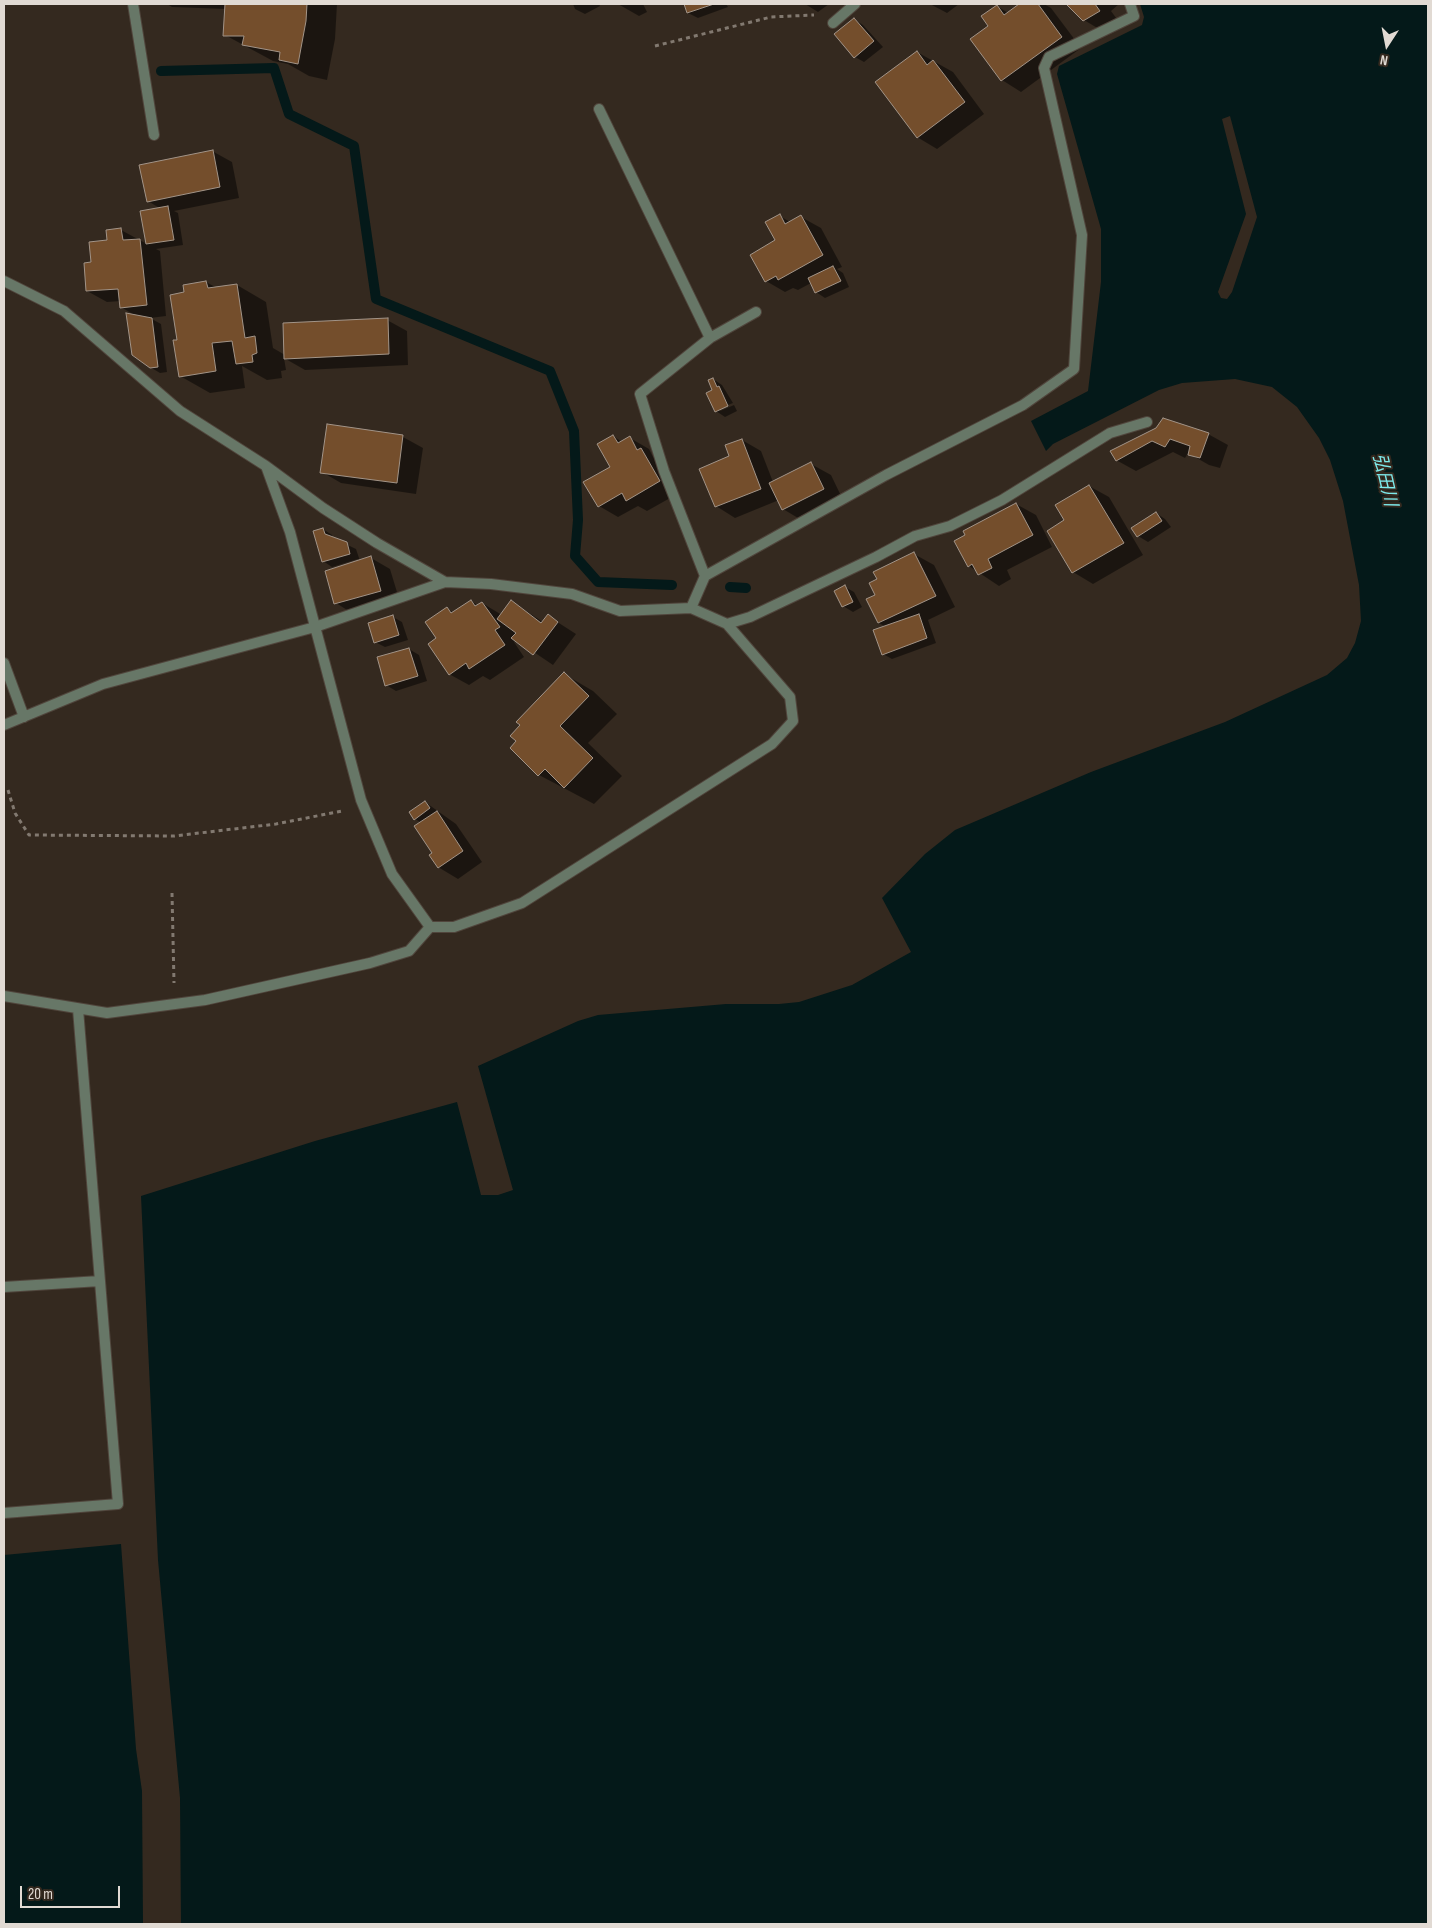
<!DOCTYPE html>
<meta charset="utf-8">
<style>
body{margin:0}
#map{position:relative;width:1432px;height:1928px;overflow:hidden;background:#34291f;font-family:"Sofia Sans Condensed",sans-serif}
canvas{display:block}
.frame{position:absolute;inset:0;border:5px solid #e1dad3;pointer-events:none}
.north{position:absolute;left:1362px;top:20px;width:50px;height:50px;-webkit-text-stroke:4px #34291f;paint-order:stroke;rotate:191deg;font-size:14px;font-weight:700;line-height:20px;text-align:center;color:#e1dad3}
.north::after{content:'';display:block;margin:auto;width:18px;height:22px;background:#e1dad3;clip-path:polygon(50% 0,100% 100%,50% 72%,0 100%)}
.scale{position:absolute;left:20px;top:1886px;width:100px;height:22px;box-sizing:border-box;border:2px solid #e1dad3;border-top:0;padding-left:6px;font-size:15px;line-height:18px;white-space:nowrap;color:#e1dad3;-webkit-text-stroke:4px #34291f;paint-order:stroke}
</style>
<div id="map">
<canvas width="1432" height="1928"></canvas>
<div class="frame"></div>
<div class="north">N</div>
<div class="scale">20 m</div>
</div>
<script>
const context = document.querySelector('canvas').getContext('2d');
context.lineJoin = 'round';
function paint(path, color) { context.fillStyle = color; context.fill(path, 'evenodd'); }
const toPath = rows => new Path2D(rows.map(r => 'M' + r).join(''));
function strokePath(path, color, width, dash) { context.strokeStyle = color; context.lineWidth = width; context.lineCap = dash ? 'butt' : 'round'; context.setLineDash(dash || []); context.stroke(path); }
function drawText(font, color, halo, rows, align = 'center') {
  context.font = font + ' "Sofia Sans Condensed","Noto Sans JP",sans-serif'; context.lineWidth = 4; context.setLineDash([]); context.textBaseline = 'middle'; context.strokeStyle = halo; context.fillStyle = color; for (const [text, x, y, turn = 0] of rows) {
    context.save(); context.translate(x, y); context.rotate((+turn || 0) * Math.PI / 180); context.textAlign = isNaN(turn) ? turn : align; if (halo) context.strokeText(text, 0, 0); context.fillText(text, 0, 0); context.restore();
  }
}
paint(toPath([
 [1140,4,1428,4,1428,1924,181,1924,180,1798,158,1560,141,1196,315,1141,457,1102,481,1195,498,1195,513,1190,478,1066,578,1021,598,1015,726,1004,779,1004,799,1002,852,985,911,952,882,898,925,854,955,830,1091,772,1225,722,1327,675,1347,658,1355,643,1361,621,1359,585,1343,501,1330,460,1319,438,1297,407,1272,387,1235,379,1182,383,1159,390,1053,444,1046,451,1031,421,1088,391,1101,282,1101,229,1057,74,1059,66,1142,25,1144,17],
 [1230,116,1257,217,1232,292,1227,299,1221,298,1218,292,1246,214,1222,119],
 [121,1544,136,1749,142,1791,143,1924,4,1924,4,1555]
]), '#041919');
paint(toPath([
 [167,4,337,4,335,39,327,80,309,76,288,64,273,61,225,35,226,9,172,7],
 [573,4,599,4,600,6,585,14,575,9],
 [618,4,643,4,647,12,639,16],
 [685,4,726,4,728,7,698,18,688,13],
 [805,4,829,4,818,12],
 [930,4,959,4,947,13],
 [1022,4,1044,4,1051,8,1081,48,1021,92,1002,80,990,27,997,6,1008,13],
 [1068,4,1119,4,1111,11,1119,22,1104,32,1084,20],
 [854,19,863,25,883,47,864,62,855,57],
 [917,52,953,72,984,114,937,149,917,137],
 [212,151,232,162,239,198,174,211,178,213,183,245,156,249,160,251,166,316,150,318,161,324,167,372,160,373,150,367,136,316,121,307,121,301,107,302,87,291,92,264,108,241,121,230,147,244,142,212,161,209,148,201],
 [780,216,790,222,801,217,821,228,842,267,837,269,843,273,849,287,825,298,816,292,811,283,798,290,793,288,785,292,766,281,777,241],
 [206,282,217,288,237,285,266,302,273,348,285,355,387,320,407,331,408,365,305,370,284,358,286,370,281,371,282,378,267,380,242,366,245,388,210,393,180,376,178,341,185,293],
 [713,379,722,385,733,403,720,408,720,411,734,405,737,411,725,417,716,411],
 [328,426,403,437,423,448,416,494,341,483,322,472],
 [1157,429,1208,434,1228,445,1220,468,1209,465,1188,453,1185,458,1173,452,1136,471,1116,460],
 [613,436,622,442,630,438,649,449,653,457,661,461,679,493,647,511,638,506,618,517,599,506,611,467],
 [742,440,761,451,773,482,811,464,831,475,843,500,803,521,783,509,779,500,735,518,716,506,731,457],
 [1089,486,1109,497,1143,555,1093,584,1073,572,1066,521],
 [1016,504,1036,515,1052,547,1007,570,1011,579,999,586,969,566],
 [1156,513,1165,519,1171,527,1148,542,1138,536,1133,528],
 [323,529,332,535,333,538,356,549,360,561,371,558,390,569,400,602,355,615,336,603,359,561,358,559,332,567,323,561],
 [914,554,934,565,955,607,928,620,936,643,892,659,883,654,886,627,879,623,877,596],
 [845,587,854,592,862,607,853,612,843,606],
 [471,601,479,606,482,603,502,615,512,602,543,622,548,616,576,634,553,665,516,640,514,642,524,657,490,680,483,676,469,685,449,674,438,638,447,609,453,612],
 [393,617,402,622,408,640,385,647,375,642],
 [409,649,419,655,427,681,396,691,386,685],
 [564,674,593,691,617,714,588,743,622,776,594,804,539,775,518,741],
 [425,802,456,824,482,862,458,879,438,867,422,823,415,819]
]), '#0007');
strokePath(toPath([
 [161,71,274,68,289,114,354,146,376,299,550,371,574,431,578,520,575,556,598,582,672,585],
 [730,587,746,588]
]), '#041919', 10);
const building = toPath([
 [225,4,307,4,306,21,298,64,279,60,280,52,242,45,244,36,223,36,225,4],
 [684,4,714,4,687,13,684,4],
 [1019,4,1038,4,1062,37,1001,81,970,39,988,26,981,16,997,5,1004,15,1019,4],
 [1066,4,1095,4,1100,11,1083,21,1066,4],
 [854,18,874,41,854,58,834,34,854,18],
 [917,51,927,65,933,60,965,102,917,138,875,82,917,51],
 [213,150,220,187,147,202,139,165,213,150],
 [168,206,174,240,146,244,140,211,168,206],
 [780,214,785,224,801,215,823,255,778,280,776,276,765,282,750,255,775,240,765,222,780,214],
 [121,228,123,240,140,239,147,305,120,308,118,289,86,291,84,263,91,262,89,242,107,240,106,230,121,228],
 [833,266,841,281,815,293,808,278,833,266],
 [206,281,208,288,237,284,245,338,255,336,257,353,252,355,253,362,236,364,232,341,212,343,216,371,179,377,173,340,177,340,170,295,184,292,183,285,206,281],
 [126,313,152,318,158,367,150,368,132,355,126,313],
 [388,318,389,354,284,359,283,323,388,318],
 [713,378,717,387,719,386,728,406,715,412,706,393,712,390,708,380,713,378],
 [1163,418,1209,433,1200,458,1188,455,1190,446,1170,439,1165,447,1152,441,1116,461,1110,451,1156,428,1163,418],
 [327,424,403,435,397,483,320,473,327,424],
 [613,435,618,443,630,436,637,450,641,448,660,481,626,501,622,493,598,507,583,482,610,467,597,444,613,435],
 [742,439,761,489,715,507,699,469,729,456,725,445,742,439],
 [811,462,824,489,782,510,769,483,811,462],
 [1089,485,1124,543,1072,573,1047,531,1064,520,1055,505,1089,485],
 [1016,503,1033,535,988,559,992,568,978,575,972,564,968,567,954,541,965,535,963,531,1016,503],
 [1156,512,1162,521,1137,537,1131,528,1156,512],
 [323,528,325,534,347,542,350,554,322,562,313,531,323,528],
 [914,552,936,596,878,623,866,599,875,595,869,583,877,579,873,572,914,552],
 [371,556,381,591,334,604,325,571,371,556],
 [845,585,853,602,842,607,834,591,845,585],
 [471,600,475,606,482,602,500,627,495,630,505,645,469,669,466,663,449,675,428,644,436,638,425,622,447,607,451,613,471,600],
 [511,600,541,623,548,614,558,622,533,655,511,638,516,633,497,619,511,600],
 [919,614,927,638,882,655,873,630,919,614],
 [393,615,399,635,374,643,368,623,393,615],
 [409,648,418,676,385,686,377,657,409,648],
 [564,672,589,696,560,726,593,758,564,788,545,769,538,776,510,748,516,741,510,736,520,725,516,722,564,672],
 [425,801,430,808,414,820,409,812,425,801],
 [437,811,463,851,438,868,429,855,432,853,414,826,437,811]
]);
paint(building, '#744e2c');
strokePath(building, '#a29488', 1);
const street = toPath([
 [133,4,154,135],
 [833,23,855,4],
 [599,109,710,338],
 [4,281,64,311,180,411,266,466,290,532,361,800,392,874,430,927,409,951,370,963,205,1000,107,1013,4,996],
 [266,466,323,508,377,543,445,582,491,584,572,594,620,611,691,608,705,576,886,475,1023,405,1074,369,1082,235,1044,68,1049,57,1134,16,1130,4],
 [705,576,664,471,640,394,710,338,756,312],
 [691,608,727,624,750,617,876,557,915,536,950,526,1002,500,1110,433,1147,422],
 [4,663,24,717],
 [4,725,103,684,315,627,445,582],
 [430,927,454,927,522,903,772,744,793,721,790,697,727,624],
 [4,1287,100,1281],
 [4,1513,118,1504,78,1009]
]);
strokePath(street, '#50453c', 12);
strokePath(toPath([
 [655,46,771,17,814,15],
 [8,790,15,813,29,835,174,836,276,824,342,811],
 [172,893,174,983]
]), '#827970', 3, [4, 4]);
strokePath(street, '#677767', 10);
drawText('italic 18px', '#7deaeb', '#34291f', [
 ["弘田川",1384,480,77]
]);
</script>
